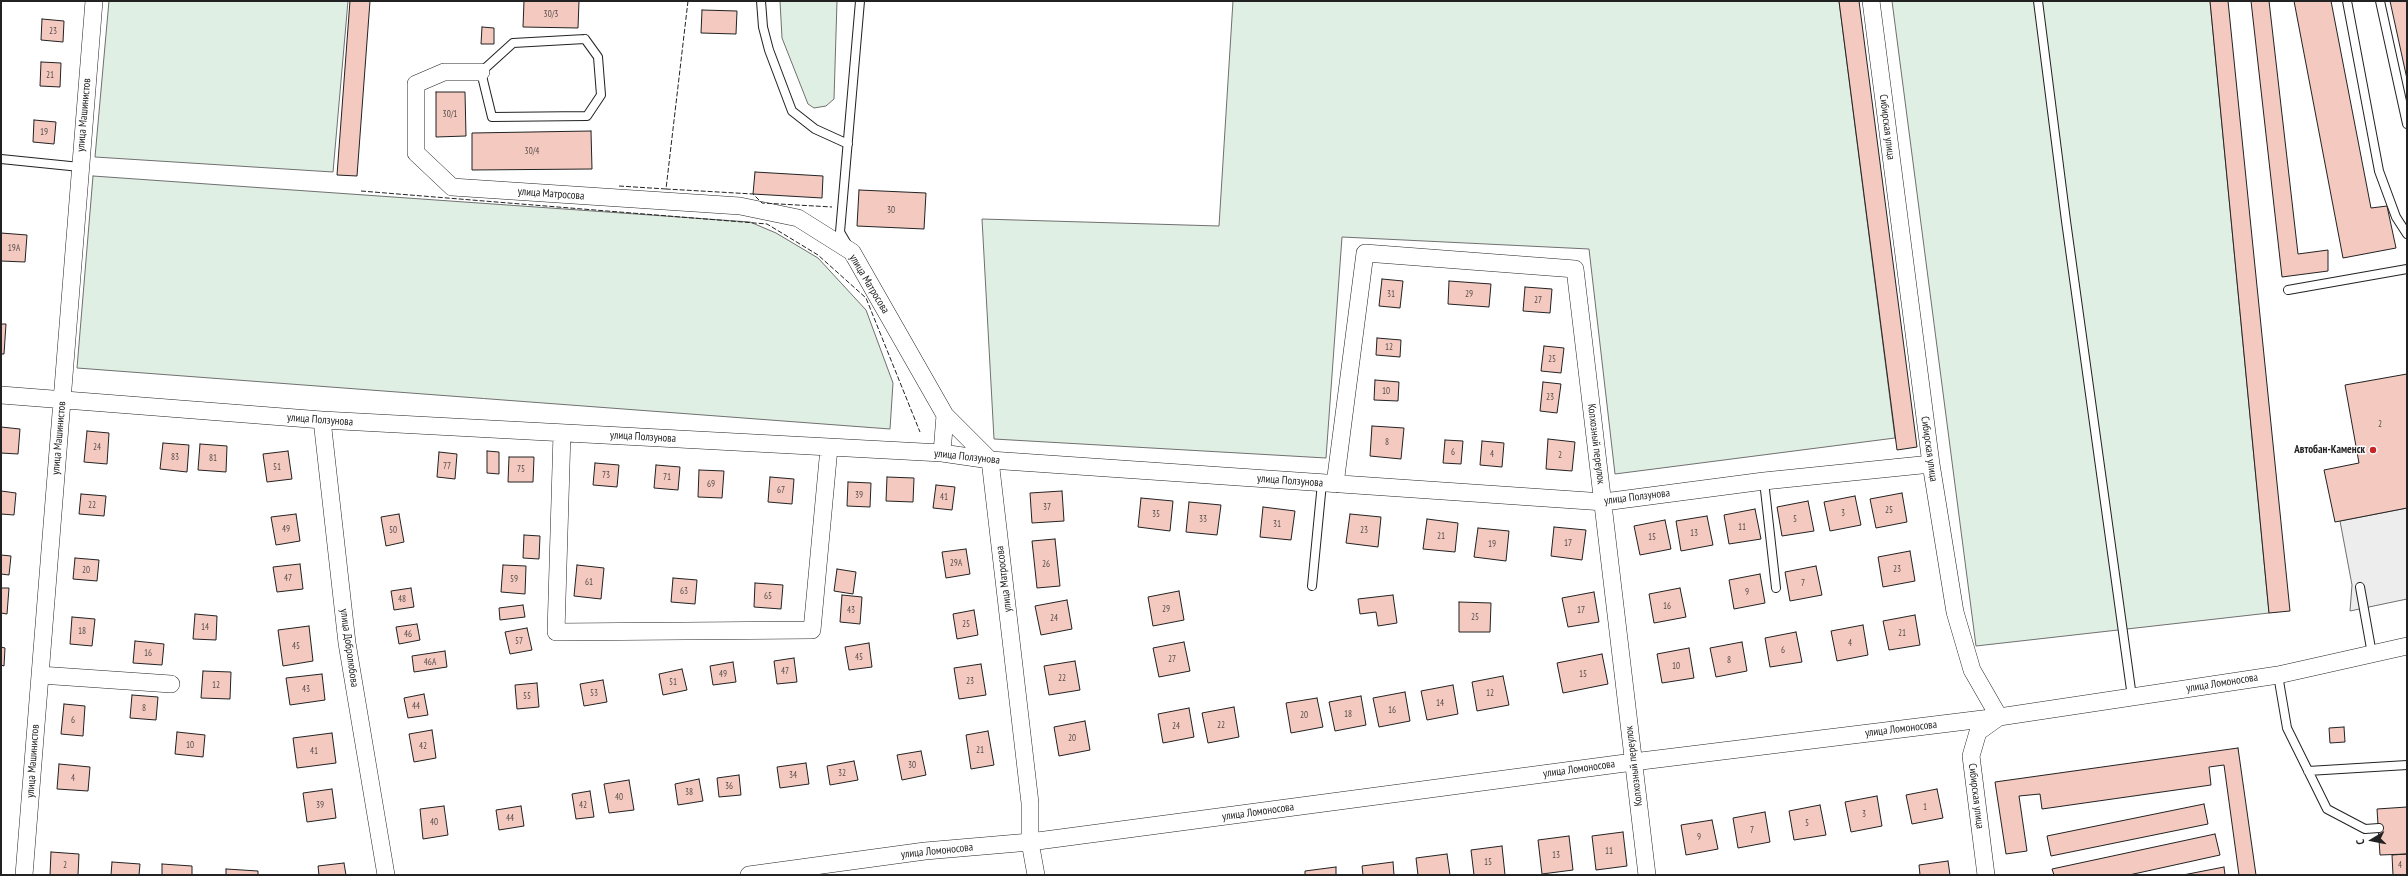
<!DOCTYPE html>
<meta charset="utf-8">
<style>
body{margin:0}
#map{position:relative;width:2408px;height:876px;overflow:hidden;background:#fff;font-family:"PT Sans Narrow",sans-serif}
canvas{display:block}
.frame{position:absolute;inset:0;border:2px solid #222;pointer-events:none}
.north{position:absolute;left:2352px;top:820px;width:40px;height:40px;-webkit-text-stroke:3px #fff;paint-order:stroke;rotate:260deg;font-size:11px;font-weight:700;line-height:16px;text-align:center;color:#222}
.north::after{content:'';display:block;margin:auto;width:14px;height:18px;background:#222;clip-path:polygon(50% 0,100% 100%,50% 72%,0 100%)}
</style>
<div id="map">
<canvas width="2408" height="876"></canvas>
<div class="frame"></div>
<div class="north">С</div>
</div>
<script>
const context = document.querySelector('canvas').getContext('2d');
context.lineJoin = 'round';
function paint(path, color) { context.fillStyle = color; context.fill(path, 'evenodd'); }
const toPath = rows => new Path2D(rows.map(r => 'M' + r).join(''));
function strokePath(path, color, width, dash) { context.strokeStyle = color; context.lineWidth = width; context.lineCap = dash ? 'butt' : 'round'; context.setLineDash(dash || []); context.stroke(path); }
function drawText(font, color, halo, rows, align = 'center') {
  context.font = font + ' "PT Sans Narrow",sans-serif'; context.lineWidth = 3; context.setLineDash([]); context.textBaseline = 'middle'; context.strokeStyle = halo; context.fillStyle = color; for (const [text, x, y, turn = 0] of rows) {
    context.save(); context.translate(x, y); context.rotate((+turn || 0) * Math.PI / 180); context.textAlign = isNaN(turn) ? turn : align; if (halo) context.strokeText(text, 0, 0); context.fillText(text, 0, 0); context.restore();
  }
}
const green = toPath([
 [109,1,348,1,333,172,95,157,109,1],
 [780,1,837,1,834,99,826,106,814,108,808,104,782,38,780,1],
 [1233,1,1839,1,1895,438,1615,474,1589,249,1342,237,1326,458,994,439,982,219,1219,226,1233,1],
 [1892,1,2210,1,2269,613,1976,646,1892,1],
 [93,176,750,222,776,233,818,258,866,310,893,383,890,429,77,368,93,176]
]);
paint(green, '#e0efe3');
strokePath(green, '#6f6f6f', 1);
const parking = toPath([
 [2407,508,2407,599,2350,611,2352,585,2340,521,2407,508]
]);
paint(parking, '#ededed');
strokePath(parking, '#6f6f6f', 1);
const building = toPath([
 [350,1,370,1,357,176,337,175,350,1],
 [524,1,579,1,578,28,523,27,524,1],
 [1839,1,1859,1,1917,447,1897,450,1839,1],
 [2210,1,2228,1,2290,611,2269,613,2210,1],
 [2251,1,2269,1,2298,254,2328,250,2328,271,2282,277,2251,1],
 [2294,1,2331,1,2371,208,2387,206,2396,248,2343,258,2294,1],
 [2390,1,2407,1,2407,79,2390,1],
 [702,10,737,11,736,34,701,33,702,10],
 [42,19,64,21,63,42,41,40,42,19],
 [482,27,494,28,494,44,481,44,482,27],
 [41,62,61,63,60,87,40,86,41,62],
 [436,92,465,92,466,136,436,137,436,92],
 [34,120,56,122,54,144,33,142,34,120],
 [591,131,592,169,472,170,472,133,591,131],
 [755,172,823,176,822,198,753,194,755,172],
 [859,190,926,193,924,229,857,226,859,190],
 [1,233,27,235,25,262,1,261,1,233],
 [1382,279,1403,281,1400,308,1379,306,1382,279],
 [1449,281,1491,284,1489,307,1448,304,1449,281],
 [1525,287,1552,289,1550,313,1523,311,1525,287],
 [1,324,6,324,4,354,1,354,1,324],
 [1377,338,1401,340,1400,357,1376,355,1377,338],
 [1544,346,1564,348,1561,373,1541,371,1544,346],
 [2407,374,2407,508,2335,522,2324,470,2359,463,2345,385,2407,374],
 [1375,380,1399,382,1398,401,1374,400,1375,380],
 [1543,382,1561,384,1557,413,1540,411,1543,382],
 [1372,426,1404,428,1401,459,1370,456,1372,426],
 [1,427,20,429,18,454,1,453,1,427],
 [87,431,109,433,107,464,84,462,87,431],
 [1548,439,1575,442,1572,471,1546,469,1548,439],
 [1445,440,1463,441,1461,464,1443,463,1445,440],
 [1482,441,1504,443,1502,467,1480,465,1482,441],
 [163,443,189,445,187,472,160,469,163,443],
 [200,444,227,446,226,472,198,470,200,444],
 [288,451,292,479,267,482,263,454,288,451],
 [487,451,499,452,499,474,487,473,487,451],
 [439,452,457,454,455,479,437,477,439,452],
 [509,457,534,457,533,482,508,482,509,457],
 [595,463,619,465,617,487,593,485,595,463],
 [656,465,680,467,678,490,654,488,656,465],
 [699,470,724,471,722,498,698,497,699,470],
 [770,477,794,479,792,504,768,502,770,477],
 [887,477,914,478,913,502,886,501,887,477],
 [848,482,871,483,870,507,847,506,848,482],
 [936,485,955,487,952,510,933,508,936,485],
 [1,491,16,493,14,515,1,514,1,491],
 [1062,491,1064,521,1032,523,1030,493,1062,491],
 [1902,493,1907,522,1876,528,1870,499,1902,493],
 [81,494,106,496,104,516,79,514,81,494],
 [1855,496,1861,525,1830,531,1824,502,1855,496],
 [1141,498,1173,501,1170,531,1138,527,1141,498],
 [1808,501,1814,531,1782,536,1777,507,1808,501],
 [1189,502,1221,505,1217,535,1186,532,1189,502],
 [1263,507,1295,511,1291,540,1260,537,1263,507],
 [1755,509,1761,539,1729,544,1724,515,1755,509],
 [296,514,300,541,276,545,271,517,296,514],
 [399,514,404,542,386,546,381,517,399,514],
 [1350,514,1381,517,1378,547,1346,543,1350,514],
 [1707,516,1713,545,1681,551,1676,521,1707,516],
 [1427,519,1458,523,1455,552,1423,549,1427,519],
 [1665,520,1671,549,1640,555,1634,526,1665,520],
 [1554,527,1586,530,1582,560,1551,556,1554,527],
 [1478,528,1509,531,1506,561,1474,557,1478,528],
 [524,535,540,536,539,559,523,558,524,535],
 [1055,539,1060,586,1037,588,1032,541,1055,539],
 [966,549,970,574,946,578,942,552,966,549],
 [1910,551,1915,581,1883,587,1878,557,1910,551],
 [1,555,11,556,9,575,1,574,1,555],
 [75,558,99,560,97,581,73,579,75,558],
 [300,564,303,589,277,592,273,567,300,564],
 [503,565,526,566,525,594,501,592,503,565],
 [577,565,604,568,601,599,574,596,577,565],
 [1816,566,1822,595,1790,601,1785,572,1816,566],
 [837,569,856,572,853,594,834,591,837,569],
 [1760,574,1765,603,1734,609,1729,580,1760,574],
 [673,578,697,580,695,604,671,602,673,578],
 [755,583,783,585,781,609,754,607,755,583],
 [1,588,9,588,7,614,1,613,1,588],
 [411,588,414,607,394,610,391,591,411,588],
 [1680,588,1686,617,1654,623,1649,594,1680,588],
 [1179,591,1184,620,1153,626,1148,597,1179,591],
 [1594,592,1599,622,1568,627,1562,598,1594,592],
 [842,595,862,597,860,624,840,622,842,595],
 [1393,595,1397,623,1378,626,1376,612,1360,614,1358,599,1393,595],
 [1067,600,1072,629,1041,635,1035,606,1067,600],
 [1459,602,1491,603,1490,632,1459,632,1459,602],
 [523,605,525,617,500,620,499,608,523,605],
 [974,610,978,635,957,639,953,614,974,610],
 [195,614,217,616,216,640,193,639,195,614],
 [1915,615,1920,645,1889,650,1883,621,1915,615],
 [72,617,95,619,92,646,70,644,72,617],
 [417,624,420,640,399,644,396,627,417,624],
 [1863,625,1868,655,1837,661,1831,631,1863,625],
 [309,626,313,661,283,666,278,630,309,626],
 [527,628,532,650,510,654,505,632,527,628],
 [1796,632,1802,662,1770,667,1765,638,1796,632],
 [135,641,164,644,162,665,133,663,135,641],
 [1184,642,1190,671,1159,677,1153,648,1184,642],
 [1742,642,1747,671,1716,677,1710,648,1742,642],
 [869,643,872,667,849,670,845,647,869,643],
 [1,647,5,648,4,666,1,665,1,647],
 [1689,648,1694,678,1662,683,1657,654,1689,648],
 [445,651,447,667,414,672,412,656,445,651],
 [1602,654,1608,684,1563,693,1557,663,1602,654],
 [794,658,797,682,777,684,774,661,794,658],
 [1075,661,1080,690,1049,695,1044,666,1075,661],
 [733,662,736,682,713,685,710,666,733,662],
 [981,664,986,695,959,699,954,668,981,664],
 [682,669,687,690,663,695,659,674,682,669],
 [203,671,231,672,230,699,201,698,203,671],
 [322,674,325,700,290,705,286,678,322,674],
 [1503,676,1509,705,1477,711,1472,682,1503,676],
 [603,680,607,702,584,706,580,684,603,680],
 [537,683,539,707,517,709,515,685,537,683],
 [1453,685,1458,714,1427,720,1421,691,1453,685],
 [1405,692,1410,721,1379,727,1373,698,1405,692],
 [424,694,428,715,408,718,404,698,424,694],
 [132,695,158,697,156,720,130,718,132,695],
 [1361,696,1366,725,1335,731,1329,702,1361,696],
 [1317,698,1323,727,1291,733,1286,703,1317,698],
 [64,704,85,706,83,736,61,734,64,704],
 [1234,707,1239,737,1208,743,1202,713,1234,707],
 [1189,708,1194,737,1163,743,1158,714,1189,708],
 [1085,721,1090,750,1059,756,1054,727,1085,721],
 [2344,727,2345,742,2330,743,2329,728,2344,727],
 [432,730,436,758,414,762,409,734,432,730],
 [988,731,994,765,971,769,966,735,988,731],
 [177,732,205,735,203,757,175,754,177,732],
 [332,733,336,763,297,768,293,738,332,733],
 [2238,748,2256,875,2239,875,2224,765,2209,767,2211,785,2042,809,2040,794,2019,796,2027,851,2006,854,1995,782,2238,748],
 [921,751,926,775,902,780,897,755,921,751],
 [854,761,858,780,830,785,827,766,854,761],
 [806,763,809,784,780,788,777,767,806,763],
 [59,764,90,767,88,791,57,789,59,764],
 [739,775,741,795,719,797,717,778,739,775],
 [699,779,703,801,678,805,675,784,699,779],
 [629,780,634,810,609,813,604,784,629,780],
 [332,789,336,818,307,822,303,793,332,789],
 [1937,789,1943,818,1912,824,1906,795,1937,789],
 [590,791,594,817,576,819,572,794,590,791],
 [1877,796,1882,826,1851,832,1845,802,1877,796],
 [2204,804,2208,824,2051,856,2047,836,2204,804],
 [1820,805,1826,835,1794,840,1789,811,1820,805],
 [444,806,448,835,423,839,420,809,444,806],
 [521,806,524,826,499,830,496,810,521,806],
 [2407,807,2407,854,2380,855,2377,809,2407,807],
 [1765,812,1770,842,1738,848,1733,818,1765,812],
 [1712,820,1718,849,1686,855,1681,825,1712,820],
 [1623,832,1627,866,1596,870,1592,836,1623,832],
 [2215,834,2220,855,2129,875,2054,875,2052,869,2215,834],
 [1569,836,1573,870,1542,874,1538,840,1569,836],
 [1502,846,1505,875,1474,875,1471,850,1502,846],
 [51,852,79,854,78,875,50,875,51,852],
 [1447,854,1450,875,1418,875,1416,858,1447,854],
 [2407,854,2407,875,2393,875,2392,855,2407,854],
 [1948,861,1950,875,1920,875,1919,865,1948,861],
 [112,862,140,864,139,875,111,875,112,862],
 [1393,862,1394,875,1363,875,1362,866,1393,862],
 [344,863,346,875,319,875,318,866,344,863],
 [162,864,192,866,192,875,162,875,162,864],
 [1336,867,1336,875,1305,875,1305,871,1336,867],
 [2224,867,2225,875,2183,875,2224,867],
 [226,869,258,871,258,875,226,875,226,869]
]);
paint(building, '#f3c9c0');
strokePath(building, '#222', 1);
const lane = toPath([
 [761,1,763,27,769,50,792,111,815,129,848,144],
 [2038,1,2066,221,2132,697],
 [2347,1,2379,171,2396,217,2407,234],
 [2380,1,2407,124],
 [585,39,598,57,601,95,587,116,492,117,481,72,513,43,585,39],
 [1,159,80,167],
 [847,244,840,232,860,1],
 [2288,290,2407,269],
 [1764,481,1776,588],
 [1312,586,1322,483],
 [2360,587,2372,654],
 [2278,675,2287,728,2327,809,2365,829,2379,828],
 [2308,771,2407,765]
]);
const street = toPath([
 [1871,1,1931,464,1955,612,1972,670,1999,717,1978,732,1971,756,1986,875],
 [481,72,444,72,416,84,416,153,452,187,740,206,798,218,852,252,945,415,990,460,1030,803,1030,842,1036,875],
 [1,395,322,420,942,453,990,460,1604,502,1764,481,1931,464],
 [322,420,347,643,386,875],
 [562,433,556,632,812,630,829,448],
 [942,453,945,415],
 [1335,484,1365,253,1575,269,1647,875],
 [40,675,171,684],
 [24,875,94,1],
 [749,875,925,851,1030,842,1633,762,1999,717,2278,675,2407,646]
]);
strokePath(lane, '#222', 10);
strokePath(street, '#222', 18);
strokePath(lane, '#fff', 8);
strokePath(street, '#fff', 17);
strokePath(toPath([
 [688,1,666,189,753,194,762,203,832,207],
 [619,186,666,189],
 [361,191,767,224,818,255,866,298,920,432]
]), '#222', 1, [5, 2]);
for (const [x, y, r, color] of [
 [2373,450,4,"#c62828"]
]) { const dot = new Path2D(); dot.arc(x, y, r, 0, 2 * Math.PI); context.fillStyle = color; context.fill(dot); strokePath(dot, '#fff', 1.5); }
drawText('9px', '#564c4a', null, [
 ["30/3",551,14],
 ["23",53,31],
 ["21",50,75],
 ["30/1",450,114],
 ["19",44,132],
 ["30/4",532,151],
 ["30",891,210],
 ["19А",14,248],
 ["31",1391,294],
 ["29",1469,294],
 ["27",1538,300],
 ["12",1389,347],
 ["25",1552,359],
 ["10",1386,391],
 ["23",1550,397],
 ["2",2380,424],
 ["8",1387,442],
 ["24",97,447],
 ["6",1453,452],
 ["4",1492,454],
 ["2",1560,455],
 ["83",175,457],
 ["81",213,458],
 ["77",447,466],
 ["51",277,467],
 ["75",521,469],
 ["73",606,475],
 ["71",667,477],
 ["69",711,484],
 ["67",781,490],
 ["39",859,495],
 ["41",944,497],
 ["22",92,505],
 ["37",1047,507],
 ["25",1889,510],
 ["3",1843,513],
 ["35",1156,514],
 ["33",1203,519],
 ["5",1795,519],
 ["31",1277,524],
 ["11",1742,527],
 ["49",286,529],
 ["50",393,530],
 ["23",1364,530],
 ["13",1694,533],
 ["21",1441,536],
 ["15",1652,537],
 ["17",1568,543],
 ["19",1492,544],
 ["29А",956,563],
 ["26",1046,564],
 ["23",1897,569],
 ["20",86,570],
 ["47",288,578],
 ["59",514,579],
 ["61",589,582],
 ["7",1803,583],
 ["63",684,591],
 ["9",1747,592],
 ["65",768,596],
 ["48",402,599],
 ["16",1667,606],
 ["29",1166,609],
 ["43",851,610],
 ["17",1581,610],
 ["25",1475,617],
 ["24",1054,618],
 ["25",966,624],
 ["14",205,627],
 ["18",82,631],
 ["21",1902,633],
 ["46",408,634],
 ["57",519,641],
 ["4",1850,643],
 ["45",296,646],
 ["6",1783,650],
 ["16",148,653],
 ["45",859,657],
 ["27",1172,659],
 ["8",1729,660],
 ["46А",430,662],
 ["10",1676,666],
 ["47",785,671],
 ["49",723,674],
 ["15",1583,674],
 ["22",1062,678],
 ["23",970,681],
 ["51",673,682],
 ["12",216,685],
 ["43",306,689],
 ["53",594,693],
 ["12",1490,693],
 ["55",527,696],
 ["14",1440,703],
 ["44",416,706],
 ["8",144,708],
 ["16",1392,710],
 ["18",1348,714],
 ["20",1304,715],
 ["6",73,720],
 ["22",1221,725],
 ["24",1176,726],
 ["20",1072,738],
 ["10",190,745],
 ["42",423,746],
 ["21",980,750],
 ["41",314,751],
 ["30",912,765],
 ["32",842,773],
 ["34",793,775],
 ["4",73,778],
 ["36",729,786],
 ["38",689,792],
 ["40",619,797],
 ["39",320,805],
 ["42",583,805],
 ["1",1925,807],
 ["3",1864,814],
 ["44",510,818],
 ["40",434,822],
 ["5",1807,823],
 ["7",1752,830],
 ["9",1699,837],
 ["11",1609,851],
 ["13",1556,855],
 ["15",1488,862],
 ["2",65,865],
 ["4",2400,865]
]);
drawText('11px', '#222', '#fff', [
 ["улица Машинистов",84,115,-85],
 ["Сибирская улица",1887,127,83],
 ["улица Матросова",551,194,4],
 ["улица Матросова",869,284,59],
 ["улица Ползунова",320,420,4],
 ["улица Ползунова",643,437,3],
 ["улица Машинистов",59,438,-85],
 ["Колхозный переулок",1596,444,83],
 ["Сибирская улица",1929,449,82],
 ["улица Ползунова",967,457,6],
 ["улица Ползунова",1290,481,4],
 ["улица Ползунова",1637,497,-7],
 ["улица Матросова",1004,579,-97],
 ["улица Добролюбова",349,648,82],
 ["улица Ломоносова",2222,683,-9],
 ["улица Ломоносова",1901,729,-7],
 ["улица Машинистов",33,761,-86],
 ["Колхозный переулок",1634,766,-97],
 ["улица Ломоносова",1579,769,-8],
 ["Сибирская улица",1976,796,83],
 ["улица Ломоносова",1258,812,-8],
 ["улица Ломоносова",937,851,-6]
]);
drawText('bold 11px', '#222', '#fff', [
 ["Автобан-Каменск",2365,450]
], 'right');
</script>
